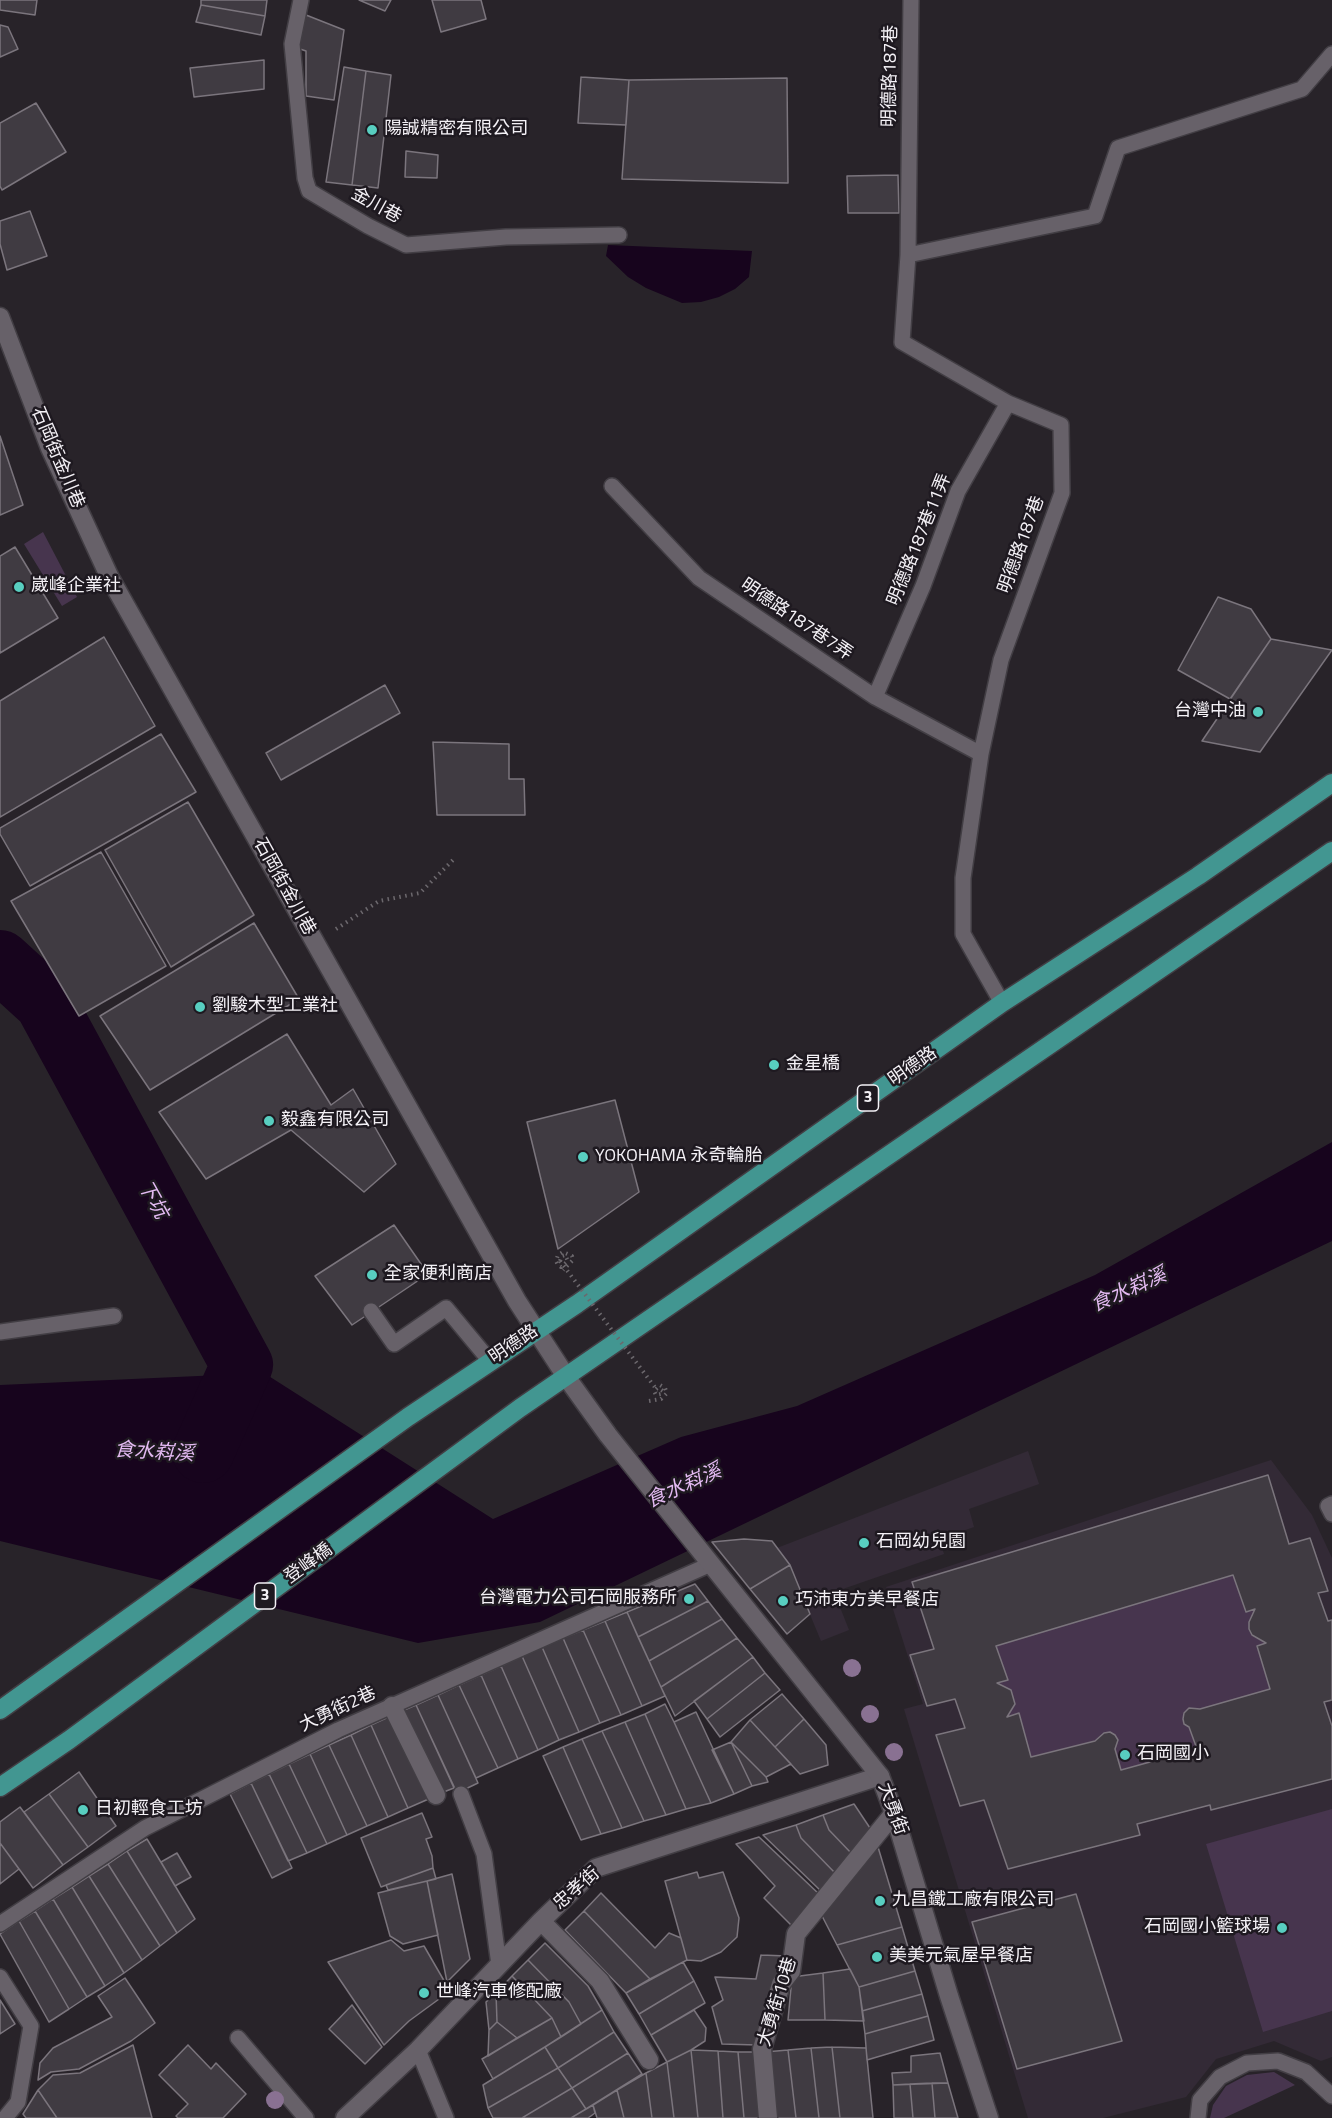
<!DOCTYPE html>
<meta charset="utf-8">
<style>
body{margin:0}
canvas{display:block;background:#282329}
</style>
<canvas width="1332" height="2118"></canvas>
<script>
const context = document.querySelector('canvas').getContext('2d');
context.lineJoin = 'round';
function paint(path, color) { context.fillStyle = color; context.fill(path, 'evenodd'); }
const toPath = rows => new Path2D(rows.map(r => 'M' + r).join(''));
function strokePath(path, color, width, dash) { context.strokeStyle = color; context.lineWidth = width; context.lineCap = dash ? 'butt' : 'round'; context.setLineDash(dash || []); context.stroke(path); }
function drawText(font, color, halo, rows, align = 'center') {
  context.font = font + ' "Titillium Web","Noto Sans TC",sans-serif'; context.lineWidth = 5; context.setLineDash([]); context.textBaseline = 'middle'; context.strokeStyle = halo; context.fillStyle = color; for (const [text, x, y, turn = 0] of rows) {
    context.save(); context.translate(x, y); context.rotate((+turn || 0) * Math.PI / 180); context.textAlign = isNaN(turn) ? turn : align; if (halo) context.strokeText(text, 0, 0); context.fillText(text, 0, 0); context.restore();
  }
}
paint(toPath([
 [1028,1451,1039,1484,969,1509,974,1527,939,1539,944,1554,834,1592,849,1630,821,1641,790,1566,777,1548],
 [1271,1460,1312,1515,1332,1558,1332,2057,1321,2061,1274,2041,1216,2059,1186,2097,1103,2118,1028,2118,904,1709,923,1704,886,1587]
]), '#332a36');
paint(toPath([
 [43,532,77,597,62,606,24,544],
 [1233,1575,1246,1611,1255,1609,1249,1622,1249,1629,1252,1636,1266,1643,1257,1646,1270,1689,1200,1709,1189,1708,1184,1713,1183,1719,1184,1724,1189,1727,1197,1749,1121,1770,1115,1749,1118,1740,1115,1735,1110,1732,1104,1733,1095,1741,1031,1757,1019,1713,1007,1717,1015,1704,1011,1690,997,1683,996,1646],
 [1332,1809,1332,2011,1263,2032,1206,1844],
 [1274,2072,1295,2085,1224,2118,1210,2118,1213,2105,1226,2086,1247,2075]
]), '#47354e');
paint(toPath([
 [608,245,752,251,749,277,735,289,719,297,701,302,682,303,646,288,628,277,606,256],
 [1332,1142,1332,1241,540,1622,418,1643,0,1541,0,1385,264,1373,493,1519,681,1437,797,1406,1095,1275]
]), '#17041d');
strokePath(toPath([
 [0,961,45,1002,242,1365,203,1452]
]), '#17041d', 62);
const building = toPath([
 [0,0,37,0,35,15,0,10,0,0],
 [201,0,267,0,265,16,201,5,201,0],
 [359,0,391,0,385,11,359,0],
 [432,0,481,0,486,19,441,32,432,0],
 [201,5,265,16,261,35,196,22,201,5],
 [306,15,344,30,334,100,306,96,306,51,294,47,306,15],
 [0,25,8,27,18,49,0,57,0,25],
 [264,60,264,89,194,97,190,68,264,60],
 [344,67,366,71,352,185,326,182,344,67],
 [366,71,391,75,378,188,352,185,366,71],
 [581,77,629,80,626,125,578,123,581,77],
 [787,78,788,183,622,179,629,80,787,78],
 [36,103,66,152,2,190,0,186,0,123,36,103],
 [406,151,438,155,437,178,405,177,406,151],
 [898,175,899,213,848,213,847,176,898,175],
 [30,211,47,256,7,270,0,244,0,221,30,211],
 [0,436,23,505,0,515,0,436],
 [15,547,58,618,0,653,0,556,15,547],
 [1218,597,1251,609,1271,639,1230,699,1178,670,1218,597],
 [104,637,155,726,0,817,0,701,104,637],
 [1271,639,1332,650,1260,752,1202,741,1271,639],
 [385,685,400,713,281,780,266,753,385,685],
 [161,734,196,792,30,886,0,834,0,828,161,734],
 [433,742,509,744,509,779,524,779,525,815,437,815,433,742],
 [188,802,254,915,171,967,105,850,188,802],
 [101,852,166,966,79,1016,11,901,101,852],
 [254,923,299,999,150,1090,100,1016,254,923],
 [287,1034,331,1105,353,1089,396,1164,364,1192,291,1130,206,1179,159,1112,287,1034],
 [615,1100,639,1192,558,1249,527,1122,615,1100],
 [394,1225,428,1274,352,1325,315,1276,394,1225],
 [1268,1475,1289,1544,1310,1538,1328,1591,1318,1593,1328,1621,1332,1620,1332,1700,1324,1702,1332,1726,1332,1779,1211,1810,1210,1805,1137,1824,1140,1835,1008,1869,984,1800,960,1806,936,1735,965,1728,955,1699,927,1706,910,1655,934,1649,912,1582,1268,1475],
 [1233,1575,1246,1612,1255,1609,1249,1622,1249,1629,1252,1635,1266,1643,1257,1646,1270,1689,1200,1709,1189,1708,1184,1713,1183,1719,1184,1724,1189,1727,1197,1749,1121,1770,1115,1749,1118,1740,1115,1735,1110,1732,1104,1733,1095,1741,1031,1757,1019,1713,1007,1717,1015,1704,1011,1690,997,1683,1008,1680,996,1646,1233,1575],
 [744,1539,772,1541,790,1565,750,1589,712,1542,744,1539],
 [790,1565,810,1614,787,1634,750,1589,790,1565],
 [695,1584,708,1601,638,1637,627,1612,695,1584],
 [708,1601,722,1619,649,1661,638,1637,708,1601],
 [627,1612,665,1696,642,1706,605,1621,627,1612],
 [722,1619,737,1638,661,1687,649,1661,722,1619],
 [605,1621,642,1706,621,1715,583,1630,605,1621],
 [583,1630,621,1715,600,1723,563,1638,583,1630],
 [563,1638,600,1723,579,1732,542,1647,563,1638],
 [737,1638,753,1657,675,1716,661,1687,737,1638],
 [542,1647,579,1732,559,1740,522,1656,542,1647],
 [522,1656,559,1740,538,1750,501,1666,522,1656],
 [753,1657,765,1673,707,1719,694,1701,753,1657],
 [501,1666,538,1750,518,1759,481,1675,501,1666],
 [765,1673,780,1690,720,1737,707,1719,765,1673],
 [481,1675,518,1759,498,1768,459,1685,481,1675],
 [459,1685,498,1768,476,1778,438,1695,459,1685],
 [782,1694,804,1719,775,1747,750,1720,782,1694],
 [438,1695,478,1783,457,1793,416,1705,438,1695],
 [665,1704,674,1722,711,1803,686,1809,645,1714,665,1704],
 [416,1705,454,1788,441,1793,402,1711,416,1705],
 [696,1712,734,1794,711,1803,674,1722,696,1712],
 [645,1714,686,1809,666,1815,625,1722,645,1714],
 [393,1715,431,1798,408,1808,371,1725,393,1715],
 [804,1719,826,1745,828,1765,800,1774,775,1747,804,1719],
 [750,1720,775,1747,791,1764,766,1777,731,1742,750,1720],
 [625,1722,666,1815,644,1821,602,1731,625,1722],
 [371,1725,408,1808,388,1817,351,1735,371,1725],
 [602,1731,644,1821,622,1828,582,1739,602,1731],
 [351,1735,388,1817,367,1826,329,1745,351,1735],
 [582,1739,622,1828,601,1834,563,1747,582,1739],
 [731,1742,752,1786,734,1794,712,1750,731,1742],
 [731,1742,766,1777,768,1782,752,1786,731,1742],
 [329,1745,367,1826,347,1835,310,1754,329,1745],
 [563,1747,601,1834,581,1840,543,1756,563,1747],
 [310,1754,347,1835,327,1844,289,1764,310,1754],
 [289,1764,327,1844,307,1853,269,1774,289,1764],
 [79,1772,116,1826,88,1847,49,1794,79,1772],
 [269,1774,307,1853,288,1861,251,1783,269,1774],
 [251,1783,292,1868,272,1878,230,1794,251,1783],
 [49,1794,88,1847,63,1865,24,1812,49,1794],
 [854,1804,872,1831,853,1855,829,1830,823,1815,854,1804],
 [20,1807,63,1865,33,1888,0,1843,0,1822,20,1807],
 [422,1813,432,1837,426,1839,432,1856,433,1868,381,1887,361,1838,422,1813],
 [823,1815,829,1830,853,1855,837,1875,801,1838,796,1825,823,1815],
 [796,1825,801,1838,837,1875,823,1893,763,1835,796,1825],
 [759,1837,820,1895,793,1927,764,1898,775,1886,736,1844,759,1837],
 [147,1839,195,1919,177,1933,127,1851,147,1839],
 [0,1843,19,1869,0,1884,0,1843],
 [878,1847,902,1927,837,1945,821,1914,878,1847],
 [127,1851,177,1933,160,1946,108,1864,127,1851],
 [177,1853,191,1877,175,1886,161,1862,177,1853],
 [108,1864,160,1946,142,1960,89,1876,108,1864],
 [433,1868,436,1879,388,1890,386,1885,433,1868],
 [697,1872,699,1878,723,1872,739,1918,737,1937,721,1952,701,1961,687,1960,665,1881,697,1872],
 [452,1874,470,1959,447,1982,427,1881,452,1874],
 [89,1876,142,1960,124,1973,72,1887,89,1876],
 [427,1881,438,1935,403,1944,390,1936,378,1893,427,1881],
 [72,1887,124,1973,105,1986,53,1899,72,1887],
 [601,1893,655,1948,669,1933,681,1938,687,1960,650,1979,584,1911,601,1893],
 [1076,1894,1122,2041,1017,2069,972,1922,1076,1894],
 [53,1899,105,1986,87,1997,35,1911,53,1899],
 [35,1911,87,1997,69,2009,19,1921,35,1911],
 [584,1911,650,1979,626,1993,565,1930,584,1911],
 [19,1921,69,2009,49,2022,0,1934,19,1921],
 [902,1927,915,1971,859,1987,837,1945,902,1927],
 [391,1940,404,1951,424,1946,450,1991,409,2021,384,2045,328,1962,391,1940],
 [545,1943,588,1986,602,2010,581,2024,569,2002,528,1960,545,1943],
 [761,1955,787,1956,785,1969,757,2045,722,2044,712,2007,723,2000,715,1977,756,1979,761,1955],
 [528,1960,569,2002,581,2024,561,2037,552,2018,512,1976,528,1960],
 [683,1962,694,1981,639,2014,626,1993,683,1962],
 [850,1969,859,1987,864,2021,825,2020,823,1973,850,1969],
 [915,1971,922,1994,862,2011,859,1987,915,1971],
 [823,1973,825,2020,788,2020,792,1977,823,1973],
 [512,1976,552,2018,517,2038,497,2022,496,1993,512,1976],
 [125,1978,155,2023,131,2041,79,2069,51,2072,38,2080,40,2063,53,2048,112,2017,98,1996,125,1978],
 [694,1981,705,2003,651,2035,639,2014,694,1981],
 [496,1993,497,2022,489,2030,486,2002,496,1993],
 [922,1994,928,2016,865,2034,862,2011,922,1994],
 [0,2000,15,2024,0,2034,0,2000],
 [352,2005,382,2047,365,2064,329,2029,352,2005],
 [602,2010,614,2032,558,2068,545,2047,602,2010],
 [694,2010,706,2028,705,2041,691,2050,667,2062,651,2035,694,2010],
 [928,2016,934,2040,867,2060,865,2034,928,2016],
 [552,2018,561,2037,493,2079,482,2059,552,2018],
 [497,2022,517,2038,488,2056,489,2030,497,2022],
 [614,2032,628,2053,572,2088,558,2068,614,2032],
 [133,2045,152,2118,57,2118,38,2090,53,2075,80,2073,133,2045],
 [188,2045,211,2069,216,2063,246,2094,223,2118,178,2118,176,2116,188,2104,159,2075,188,2045],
 [545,2047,558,2068,488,2108,483,2085,545,2047],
 [832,2047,840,2118,819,2118,811,2048,832,2047],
 [832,2047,866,2048,873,2118,840,2118,832,2047],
 [811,2048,819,2118,796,2118,788,2050,811,2048],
 [691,2050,718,2051,723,2118,698,2118,691,2050],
 [691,2050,698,2118,674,2118,667,2062,691,2050],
 [788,2050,796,2118,771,2118,765,2052,788,2050],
 [718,2051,738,2052,744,2118,723,2118,718,2051],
 [738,2052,760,2052,765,2118,744,2118,738,2052],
 [628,2053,642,2074,586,2109,572,2088,628,2053],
 [940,2053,948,2083,893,2085,892,2073,911,2072,911,2056,940,2053],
 [667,2062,674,2118,652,2118,646,2073,667,2062],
 [558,2068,572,2088,522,2118,493,2118,488,2108,558,2068],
 [646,2073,652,2118,624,2118,617,2090,646,2073],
 [932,2083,948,2083,958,2118,935,2118,932,2083],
 [932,2083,935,2118,913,2118,910,2084,932,2083],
 [910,2084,913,2118,894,2118,893,2085,910,2084],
 [572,2088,586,2109,571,2118,522,2118,572,2088],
 [38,2090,57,2118,26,2118,23,2114,38,2090],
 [617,2090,624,2118,597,2118,593,2105,617,2090],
 [593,2105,595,2113,588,2118,571,2118,593,2105]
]);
paint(building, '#403b42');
strokePath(building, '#7b757d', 1.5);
const service = toPath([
 [301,0,292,44,305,178,309,191,368,226,406,245,506,237,619,235],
 [911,0,908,255,902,342,1008,403,1061,425,1062,493,1001,660,981,754,963,878,963,934,1002,1003],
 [908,255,1095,216,1118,148,1302,89,1332,54],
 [612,486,699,578,875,697,981,754],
 [875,697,923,586,958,491,1008,403],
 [371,1311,394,1344,446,1308,490,1361],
 [0,1332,114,1316],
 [1332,1504,1328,1506,1332,1514],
 [461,1794,484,1854,499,1965],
 [0,1924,145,1828,338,1730,711,1564],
 [0,1977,31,2026,18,2102,5,2118],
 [238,2038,306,2118],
 [418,2050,446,2118],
 [1198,2118,1200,2100,1220,2077,1247,2063,1278,2061,1306,2072,1332,2096]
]);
const pedestrian = toPath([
 [392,1706,436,1795],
 [768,2118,762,2049,781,1984,791,1971,796,1934,894,1813]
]);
const minor = toPath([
 [541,1921,600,1981,649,2060],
 [345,2118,418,2050,541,1921,596,1868,880,1776]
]);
const tertiary = toPath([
 [0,317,50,448,110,578,517,1301,567,1378,608,1435,880,1776,894,1813,949,1996,989,2118]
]);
const primary = toPath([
 [0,1710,408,1417,577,1304,1002,1003,1198,876,1332,783],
 [0,1787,69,1740,520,1408,1332,851]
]);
strokePath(service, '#423e44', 18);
strokePath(pedestrian, '#423e44', 21);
strokePath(minor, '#423e44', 21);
strokePath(tertiary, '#423e44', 21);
strokePath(primary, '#423e44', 21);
strokePath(toPath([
 [336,929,379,901,420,893,455,858],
 [560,1261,562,1256,565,1255,568,1261,561,1267,558,1265,556,1261,558,1255,563,1252,572,1256,573,1260,563,1270],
 [649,1401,661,1399,667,1393,665,1388,660,1385,654,1391,656,1395,661,1394,663,1391,660,1389,657,1390]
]), '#6c686d', 4, [1.5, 4.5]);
strokePath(service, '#676169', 15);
strokePath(pedestrian, '#676169', 18);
strokePath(minor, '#676169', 18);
strokePath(tertiary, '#676169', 18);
strokePath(primary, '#429691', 18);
strokePath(toPath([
 [560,1261,657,1390]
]), '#6c686d', 4, [1.5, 4.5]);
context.fillStyle = '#897192';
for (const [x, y] of [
 [852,1668],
 [870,1714],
 [894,1752],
 [275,2100]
]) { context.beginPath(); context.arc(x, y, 9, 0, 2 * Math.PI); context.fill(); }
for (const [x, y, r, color] of [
 [372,130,6,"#58cec0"],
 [19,587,6,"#58cec0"],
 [1258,712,6,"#58cec0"],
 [200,1007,6,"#58cec0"],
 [774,1065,6,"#58cec0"],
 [269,1121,6,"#58cec0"],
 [583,1157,6,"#58cec0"],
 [372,1275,6,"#58cec0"],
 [864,1543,6,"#58cec0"],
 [689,1599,6,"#58cec0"],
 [783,1601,6,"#58cec0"],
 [1125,1755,6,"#58cec0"],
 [83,1810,6,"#58cec0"],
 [880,1901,6,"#58cec0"],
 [1282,1928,6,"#58cec0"],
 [877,1957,6,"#58cec0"],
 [424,1993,6,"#58cec0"]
]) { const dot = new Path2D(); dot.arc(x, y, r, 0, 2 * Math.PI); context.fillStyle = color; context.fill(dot); strokePath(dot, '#1e1920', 2); }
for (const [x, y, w] of [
 [868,1098,21],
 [265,1596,21]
]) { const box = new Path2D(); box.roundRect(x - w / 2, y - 13, w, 26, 4.5); context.fillStyle = '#1e1920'; context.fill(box); strokePath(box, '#f4f1f6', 1.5); }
drawText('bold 16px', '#f4f1f6', null, [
 ["3",868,1098],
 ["3",265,1596]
]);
drawText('18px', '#f4f1f6', '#1e1920', [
 ["明德路187巷",891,76,-89],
 ["金川巷",376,206,29],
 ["石岡街金川巷",57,458,67],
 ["明德路187巷11弄",920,540,-68],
 ["明德路187巷",1022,545,-70],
 ["明德路187巷7弄",796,620,34],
 ["石岡街金川巷",284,887,61],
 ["明德路",913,1067,-35],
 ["明德路",514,1345,-34],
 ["登峰橋",309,1564,-36],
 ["大勇街2巷",338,1710,-25],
 ["大勇街",892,1809,70],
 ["忠孝街",577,1889,-41],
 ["大勇街10巷",778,2002,-73]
]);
drawText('18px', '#f4f1f6', '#1e1920', [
 ["陽誠精密有限公司",384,130],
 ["崴峰企業社",31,587],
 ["台灣中油",1246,712,"right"],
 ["劉駿木型工業社",212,1007],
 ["金星橋",786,1065],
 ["毅鑫有限公司",281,1121],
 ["YOKOHAMA 永奇輪胎",595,1157],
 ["全家便利商店",384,1275],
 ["石岡幼兒園",876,1543],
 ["台灣電力公司石岡服務所",677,1599,"right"],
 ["巧沛東方美早餐店",795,1601],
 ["石岡國小",1137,1755],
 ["日初輕食工坊",95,1810],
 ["九昌鐵工廠有限公司",892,1901],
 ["石岡國小籃球場",1270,1928,"right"],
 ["美美元氣屋早餐店",889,1957],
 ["世峰汽車修配廠",436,1993]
], 'left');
drawText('italic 20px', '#e3baf2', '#1e1920', [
 ["下坑",152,1200,61],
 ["食水嵙溪",1129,1291,-24],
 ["食水嵙溪",154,1453,3],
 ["食水嵙溪",684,1487,-24]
]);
</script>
